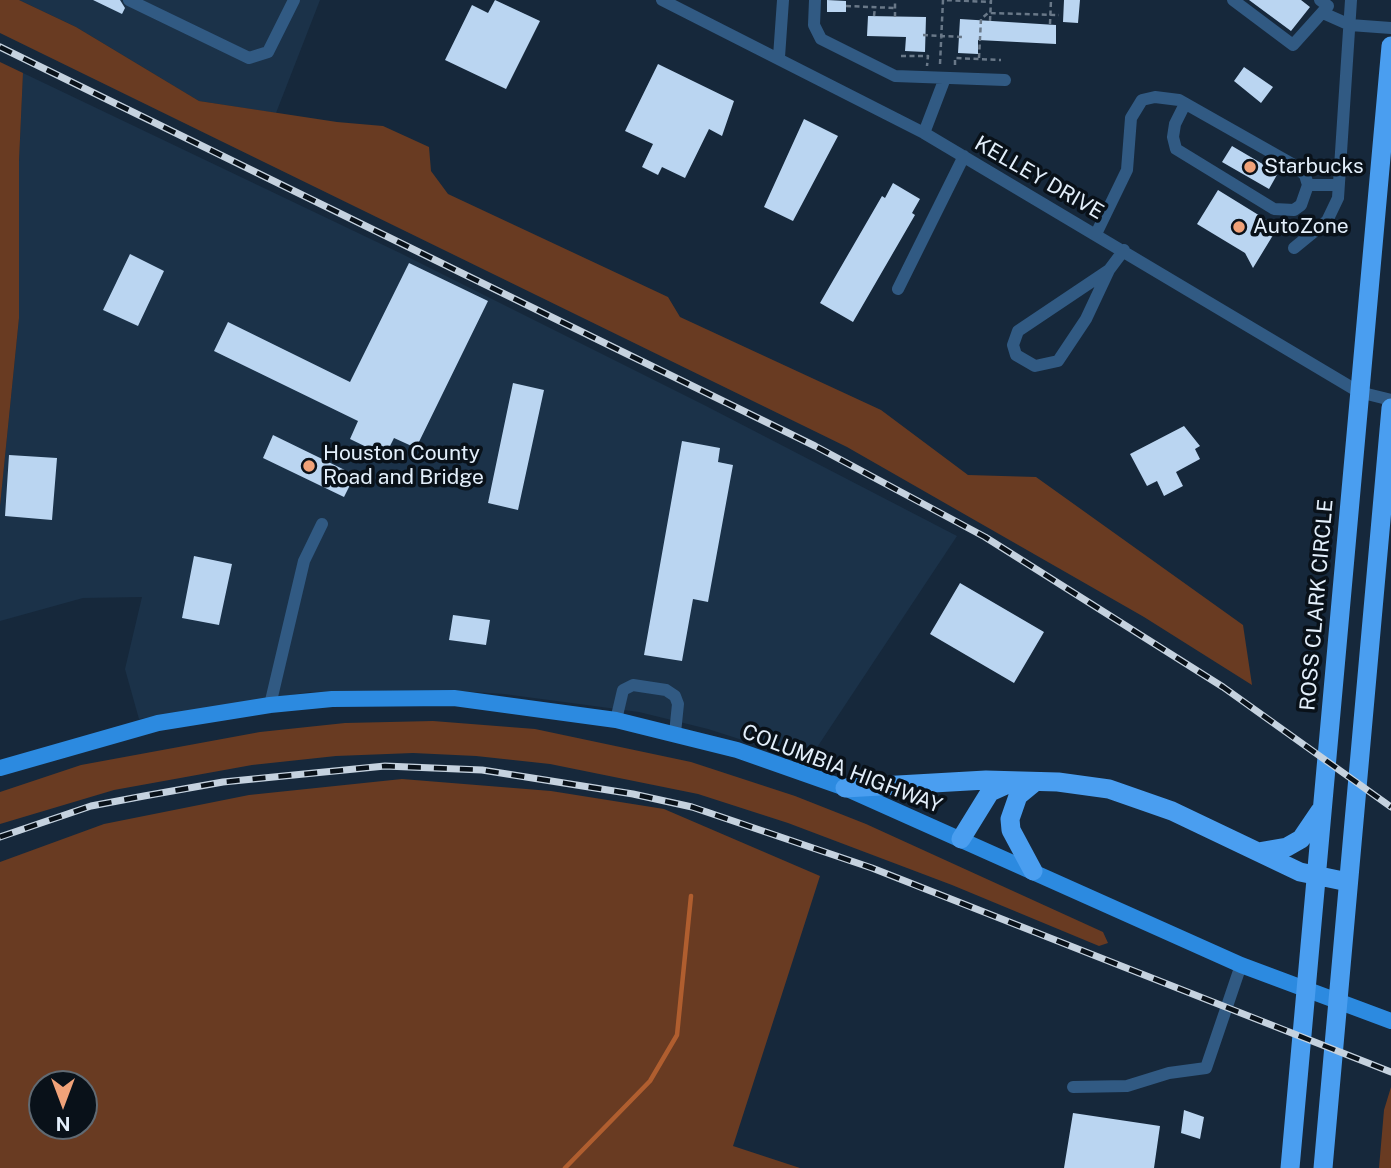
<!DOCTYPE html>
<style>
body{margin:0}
#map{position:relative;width:1391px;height:1168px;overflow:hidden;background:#16283b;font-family:"Public Sans",sans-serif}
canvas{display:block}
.north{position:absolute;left:28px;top:1070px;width:70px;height:70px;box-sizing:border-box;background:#091119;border:2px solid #606a73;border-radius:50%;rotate:180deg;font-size:19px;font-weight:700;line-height:28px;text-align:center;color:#e3effb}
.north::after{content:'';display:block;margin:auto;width:24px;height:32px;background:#f0a279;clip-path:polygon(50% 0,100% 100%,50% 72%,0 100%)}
</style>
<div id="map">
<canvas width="1391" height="1168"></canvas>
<div class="north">N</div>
</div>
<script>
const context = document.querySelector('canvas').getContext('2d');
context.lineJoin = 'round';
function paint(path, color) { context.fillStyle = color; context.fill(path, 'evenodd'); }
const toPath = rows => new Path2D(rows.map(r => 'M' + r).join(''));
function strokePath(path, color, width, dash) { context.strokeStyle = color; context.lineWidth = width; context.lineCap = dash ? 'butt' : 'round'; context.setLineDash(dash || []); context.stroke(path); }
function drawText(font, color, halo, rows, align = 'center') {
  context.font = font + ' "Public Sans",sans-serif'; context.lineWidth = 7; context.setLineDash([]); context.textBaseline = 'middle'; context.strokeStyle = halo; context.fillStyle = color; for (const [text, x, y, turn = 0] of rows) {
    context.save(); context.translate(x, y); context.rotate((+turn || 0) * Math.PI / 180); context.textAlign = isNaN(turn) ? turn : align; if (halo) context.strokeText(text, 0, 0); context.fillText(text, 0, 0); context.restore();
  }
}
paint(toPath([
 [19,0,320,0,276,113,199,101,76,27],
 [23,73,400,253,706,406,957,536,808,761,708,729,639,712,504,694,443,690,310,692,139,719,125,669,142,597,83,598,0,621,0,506,19,318,19,161]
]), '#1b3249');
paint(toPath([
 [0,0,19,0,76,27,199,101,337,122,383,126,429,147,431,171,448,194,668,297,680,317,881,410,968,475,1036,477,1243,625,1252,685,1144,617,847,447,0,33],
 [0,62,23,73,19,161,19,318,0,506],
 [433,721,535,729,691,762,795,796,866,824,1103,932,1108,943,1099,946,952,885,788,823,698,794,550,764,476,756,413,753,336,756,252,765,114,790,0,824,0,792,81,765,260,732,345,723],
 [402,779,551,791,664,809,820,876,733,1146,800,1168,0,1168,0,862,104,824,249,795],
 [42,1084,84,1084,84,1126,42,1126],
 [1391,1087,1391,1168,1379,1168,1384,1110]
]), '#693b22');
strokePath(toPath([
 [565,1168,650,1081,677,1035,691,896]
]), '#b05e2f', 4.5);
paint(toPath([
 [93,0,120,0,125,8,122,14],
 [495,0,540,21,506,89,445,60,472,5,488,13],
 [827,0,846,1,846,12,827,12],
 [1064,0,1080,0,1078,23,1063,22],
 [1249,0,1301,0,1310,7,1291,31],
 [868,16,926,17,925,52,905,51,906,37,867,36],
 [960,19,1056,25,1056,44,978,40,978,54,958,53],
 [658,64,734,101,722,136,709,129,685,178,662,167,658,175,642,167,653,144,625,131],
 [1244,67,1273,87,1261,103,1234,81],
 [804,119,838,136,793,221,764,207],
 [1232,146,1278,173,1269,189,1222,162],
 [893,183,920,199,912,213,915,215,853,322,820,303,882,196,885,198],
 [1218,190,1278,227,1253,268,1245,253,1197,224],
 [130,254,164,271,138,326,103,310],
 [409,263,488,301,416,448,394,438,385,456,350,439,358,421,214,351,228,322,350,382],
 [513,383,544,390,518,510,488,503],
 [1184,426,1200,446,1195,449,1200,459,1176,472,1183,486,1164,496,1157,481,1147,486,1130,454],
 [273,435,355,475,344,497,263,458],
 [682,441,720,448,718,462,733,465,708,602,693,599,682,661,644,655],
 [9,455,57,458,52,520,5,516],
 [194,556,232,564,219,625,182,618],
 [960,583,1044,632,1014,683,930,634],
 [453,615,490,620,486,645,449,640],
 [1184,1110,1204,1117,1200,1139,1181,1133],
 [1073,1113,1160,1126,1154,1168,1064,1168]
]), '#bad5f1');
strokePath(toPath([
 [846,6,895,8],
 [874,16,875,7],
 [895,17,895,0],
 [990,21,991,0],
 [1050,24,1051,0],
 [923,35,962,37],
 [901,56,928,56,927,66],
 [979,58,981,19,988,13,1059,15],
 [940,64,943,0,991,2],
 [955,65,955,58,1001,60]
]), '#697888', 2.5, [5, 3.5]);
strokePath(toPath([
 [129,0,249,58,268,52,294,0],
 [662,0,924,133,1359,392,1391,400],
 [815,0,814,25,821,39,895,76,1005,80],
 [1233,0,1293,45,1328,6,1320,0],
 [1323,13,1350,25,1391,28],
 [779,57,783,0],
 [1185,104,1175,124,1173,137,1176,149,1274,209,1294,210,1301,205,1308,185],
 [924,133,945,78],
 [1096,234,1127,170,1131,118,1142,100,1155,97,1179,100,1292,164,1305,175,1308,185,1338,185],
 [1294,248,1327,221,1338,198,1351,0],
 [1109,270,1018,331,1013,345,1016,355,1035,366,1058,361,1086,319,1109,270,1124,250],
 [898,289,964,156],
 [270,705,304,561,322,524],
 [616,720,623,690,633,685,666,690,675,696,678,704,675,733],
 [1073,1087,1127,1086,1169,1073,1206,1068,1241,965]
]), '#315a83', 12);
strokePath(toPath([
 [0,768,158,723,270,705,332,699,454,698,616,720,737,750,845,788,1241,965,1391,1021]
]), '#2c8ae0', 16);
strokePath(toPath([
 [845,788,986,780,1058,782,1109,789,1172,811,1300,872,1348,882],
 [961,839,990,792,1010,783],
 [1258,852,1287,847,1301,839,1320,811],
 [1033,871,1011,830,1010,819,1018,796,1035,782],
 [1290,1168,1391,46],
 [1323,1168,1391,408]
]), '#4a9ef0', 19);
const rail = toPath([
 [0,47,815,446,985,537,1223,687,1391,807],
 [0,837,91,806,144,796,223,782,385,766,482,770,633,794,692,807,872,868,1391,1072]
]);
strokePath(rail, '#c5d2df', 7);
strokePath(rail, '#091119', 4.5, [13]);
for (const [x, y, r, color] of [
 [1250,167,7,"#f0a279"],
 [1239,227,7,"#f0a279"],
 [309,466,7,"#f0a279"]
]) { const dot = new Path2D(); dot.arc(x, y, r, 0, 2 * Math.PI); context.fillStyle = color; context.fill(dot); strokePath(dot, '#091119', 2.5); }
drawText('21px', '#e3effb', '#091119', [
 ["Starbucks",1264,167],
 ["AutoZone",1253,227],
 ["Houston County",323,454],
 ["Road and Bridge",323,478]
], 'left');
drawText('21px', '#e3effb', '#091119', [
 ["KELLEY DRIVE",1039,178,30],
 ["ROSS CLARK CIRCLE",1317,605,-85],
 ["COLUMBIA HIGHWAY",842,769,21]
]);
</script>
